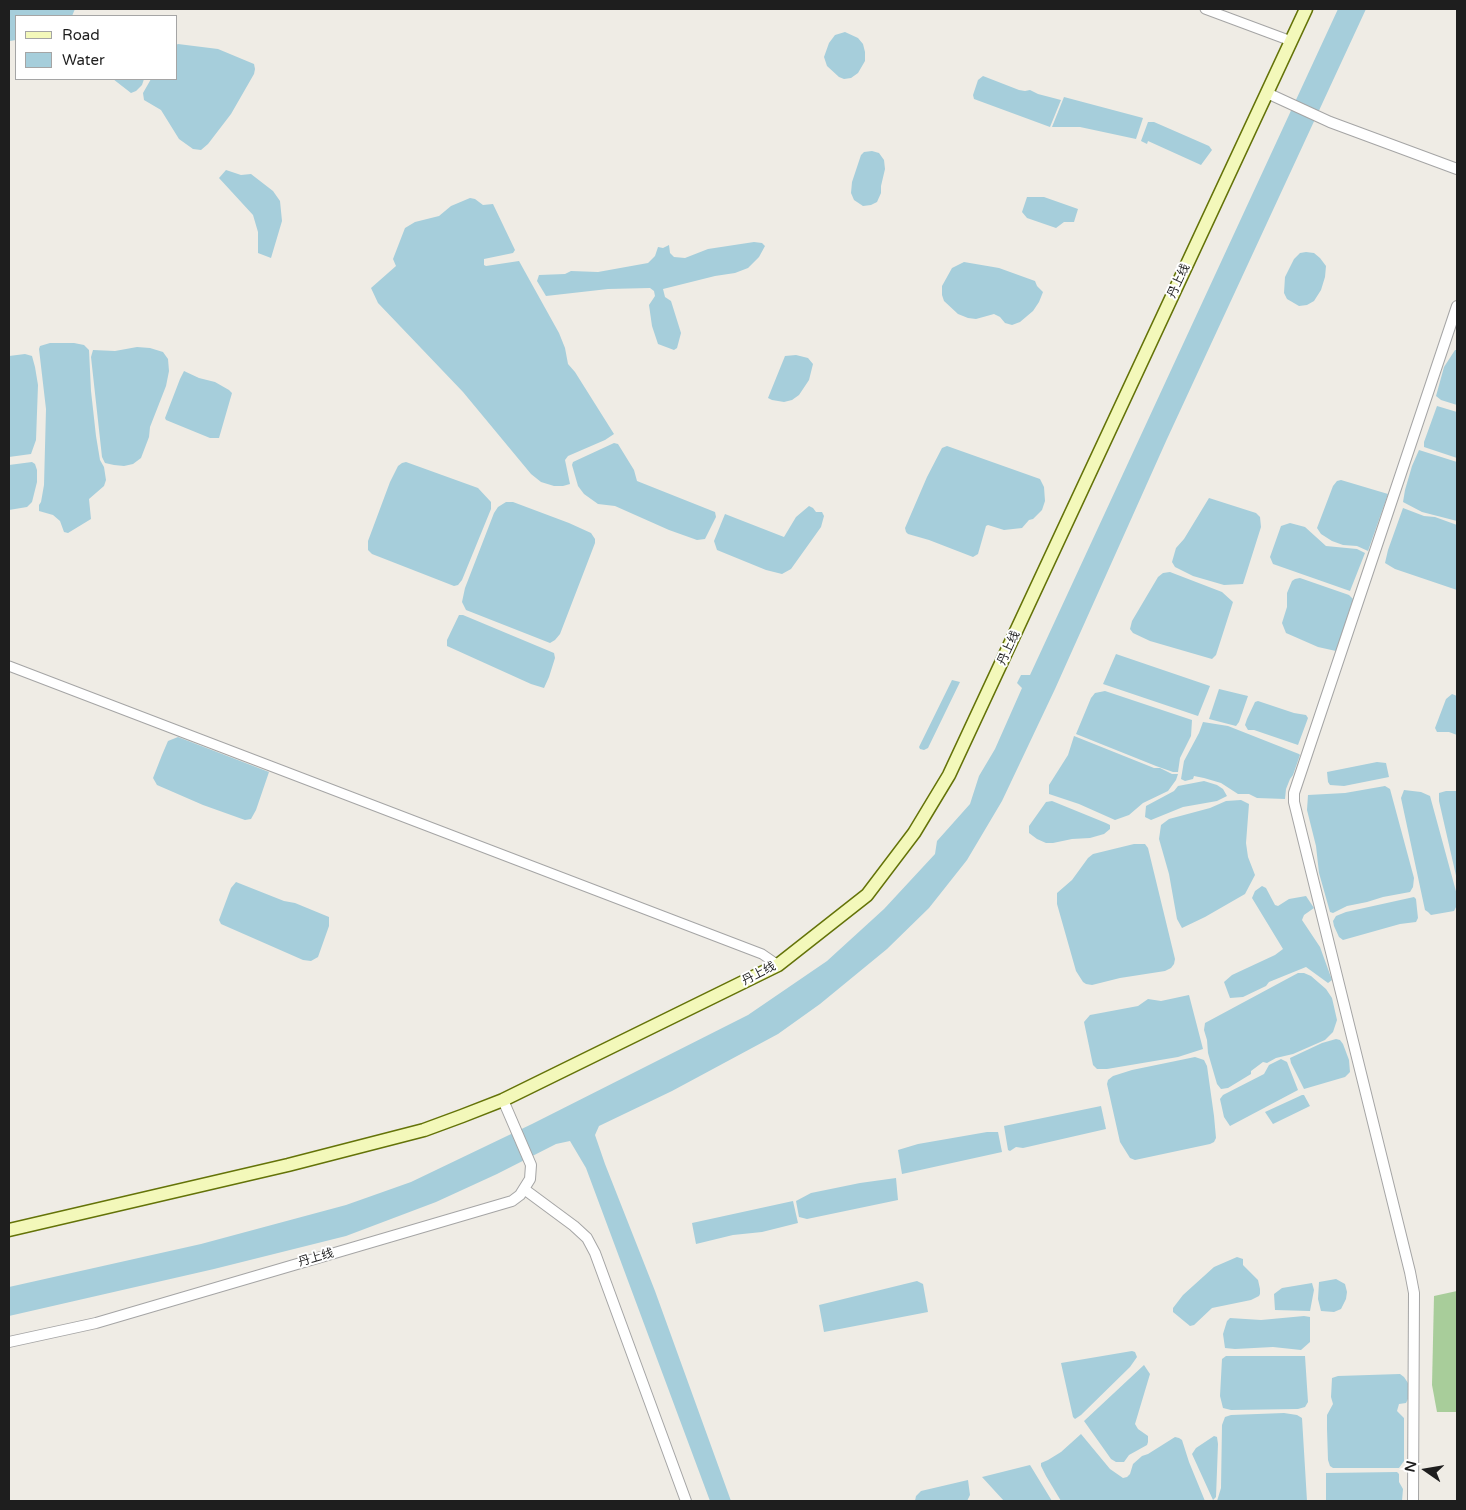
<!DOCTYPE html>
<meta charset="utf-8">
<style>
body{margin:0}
#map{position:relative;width:1466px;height:1510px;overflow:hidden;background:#efece5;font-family:"Varela Round",sans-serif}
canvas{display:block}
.frame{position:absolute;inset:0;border:10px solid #1e1e1e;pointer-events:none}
.legend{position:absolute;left:15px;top:15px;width:162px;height:65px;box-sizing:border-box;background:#fff;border:1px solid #a5a5a5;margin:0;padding:6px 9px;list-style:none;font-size:15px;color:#1e1e1e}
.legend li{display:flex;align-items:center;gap:10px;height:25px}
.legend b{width:25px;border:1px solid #a5a5a5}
.north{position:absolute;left:1401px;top:1445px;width:50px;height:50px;-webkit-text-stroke:4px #fff;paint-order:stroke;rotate:283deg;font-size:14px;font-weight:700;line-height:20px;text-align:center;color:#1e1e1e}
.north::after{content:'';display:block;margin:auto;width:18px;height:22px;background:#1e1e1e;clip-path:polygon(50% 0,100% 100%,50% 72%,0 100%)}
</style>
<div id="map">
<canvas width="1466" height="1510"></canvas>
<div class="frame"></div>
<ul class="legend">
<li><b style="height:6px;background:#f3f8ba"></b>Road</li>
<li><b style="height:14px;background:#a6cedb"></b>Water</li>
</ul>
<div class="north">N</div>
</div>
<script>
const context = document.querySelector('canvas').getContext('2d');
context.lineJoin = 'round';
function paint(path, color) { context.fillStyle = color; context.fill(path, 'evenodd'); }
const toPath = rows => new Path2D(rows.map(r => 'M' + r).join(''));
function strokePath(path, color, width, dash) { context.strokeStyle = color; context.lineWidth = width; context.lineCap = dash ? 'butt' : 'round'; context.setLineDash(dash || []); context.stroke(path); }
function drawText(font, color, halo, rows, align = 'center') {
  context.font = font + ' "Varela Round","Noto Sans SC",sans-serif'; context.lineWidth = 4; context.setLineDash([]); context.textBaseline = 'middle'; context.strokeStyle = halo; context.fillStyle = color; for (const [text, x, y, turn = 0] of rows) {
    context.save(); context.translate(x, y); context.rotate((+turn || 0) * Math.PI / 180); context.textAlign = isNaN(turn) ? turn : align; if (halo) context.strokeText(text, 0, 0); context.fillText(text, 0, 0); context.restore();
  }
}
paint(toPath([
 [1457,1291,1457,1412,1437,1412,1432,1385,1434,1296]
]), '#a8cd9a');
paint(toPath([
 [9,9,75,9,72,16,16,16,16,40,10,41],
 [1338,9,1366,9,1167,439,1055,689,1002,801,967,860,929,908,887,949,820,1004,778,1034,672,1091,599,1126,595,1135,605,1164,655,1291,731,1501,710,1501,586,1168,570,1141,556,1144,497,1174,436,1202,346,1236,214,1269,9,1316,9,1287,201,1244,346,1205,411,1182,532,1124,748,1015,827,961,884,909,935,854,937,841,970,804,979,776,995,749,1022,688,1017,683,1021,675,1030,675],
 [845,32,858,38,863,44,865,52,865,61,858,73,851,78,844,79,839,77,827,66,824,57,829,43,835,35],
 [178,44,218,49,254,64,255,69,254,74,231,114,208,144,201,150,193,149,179,139,161,110,144,100,143,93,151,79,176,79,176,45],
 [983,76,1019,90,1025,91,1030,90,1038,94,1061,100,1050,127,974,99,973,95,978,80],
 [113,79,144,79,142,85,136,91,131,93],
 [1064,97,1143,118,1136,139,1080,127,1052,127],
 [1148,122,1154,122,1209,146,1212,150,1201,165,1148,141,1147,144,1141,141],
 [872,151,879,153,884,160,885,169,881,186,881,193,877,202,871,205,863,206,854,200,851,193,852,182,861,155,864,152],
 [226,170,241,175,251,174,273,191,280,201,282,221,271,258,258,253,258,232,253,215,219,178],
 [1027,197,1044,197,1078,209,1074,222,1064,222,1056,228,1027,218,1022,212],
 [470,198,475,199,483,205,493,204,515,250,513,253,484,259,484,265,486,266,519,261,559,333,565,348,568,364,575,372,614,434,605,440,568,456,565,460,570,484,563,486,554,486,541,482,531,474,463,392,378,303,371,288,396,266,393,259,405,228,415,222,439,216,451,206],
 [754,242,762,243,765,246,759,257,748,268,735,273,715,276,663,289,665,297,671,301,681,333,677,348,674,350,658,344,652,326,649,305,655,296,654,291,650,288,608,289,546,296,537,281,539,275,565,274,571,271,598,272,648,263,655,256,658,247,663,248,669,245,670,253,674,257,685,258,708,249],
 [1306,252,1314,253,1320,258,1326,266,1325,277,1321,290,1314,301,1307,305,1299,306,1287,299,1284,293,1285,277,1294,259,1300,253],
 [964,262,999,268,1035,281,1037,286,1043,292,1039,302,1033,311,1020,322,1012,325,1005,323,1000,317,994,314,976,319,968,318,958,314,944,301,942,295,942,286,952,268],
 [50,343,74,343,84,345,89,350,91,391,96,436,100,460,104,467,106,480,104,486,89,499,91,519,68,533,64,532,60,521,53,515,39,511,39,505,41,502,44,485,46,409,39,349,40,346],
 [137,347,150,348,163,352,168,359,169,371,166,386,150,427,149,437,141,458,133,464,124,466,114,465,105,463,102,457,91,357,93,350,115,351],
 [1455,350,1457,350,1457,405,1441,400,1436,396,1444,367],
 [25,354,32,356,35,367,38,385,36,440,31,454,9,457,9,356],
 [796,355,808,358,813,364,809,380,799,395,792,400,784,402,772,400,768,398,785,356],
 [184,371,199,378,215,382,229,390,232,393,219,438,210,438,166,420,165,418,180,379],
 [1437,406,1457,412,1457,458,1424,447,1424,442],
 [614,443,618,444,634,470,637,481,715,512,716,517,705,539,697,540,669,530,615,506,598,504,584,494,578,486,572,465,573,462],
 [947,446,1040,479,1044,487,1045,501,1042,510,1033,519,1029,520,1022,528,1004,530,988,525,986,526,978,554,973,557,929,540,908,534,906,532,905,528,927,477,942,448],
 [1419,450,1457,462,1457,521,1422,512,1403,502,1405,490,1412,466],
 [32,462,35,464,37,470,37,482,32,502,27,507,9,510,9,465],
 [406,462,478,488,491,502,491,509,462,580,458,585,454,586,372,554,368,550,368,541,390,482,398,466,402,463],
 [1341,480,1388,494,1368,551,1357,546,1343,545,1332,541,1321,534,1317,528,1333,486,1337,481],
 [1209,498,1256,513,1260,517,1261,527,1243,584,1224,585,1193,576,1175,567,1172,562,1176,548,1184,539],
 [506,502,513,502,569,523,591,533,595,539,595,543,560,634,555,640,550,643,466,610,462,602,465,588,494,513,498,507],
 [809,506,813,508,816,512,822,512,824,516,821,527,791,569,782,574,766,570,717,550,714,541,725,514,784,537,796,517],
 [1403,508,1424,516,1435,517,1457,525,1457,590,1395,569,1385,563,1388,550],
 [1290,523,1305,527,1326,546,1357,549,1365,553,1350,591,1273,564,1270,557,1281,526],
 [1170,572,1222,592,1233,602,1216,655,1212,659,1150,641,1133,633,1130,629,1132,621,1158,577,1163,573],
 [1300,578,1349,595,1353,599,1336,651,1318,647,1286,633,1282,623,1287,607,1287,593,1292,581,1295,579],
 [459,615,463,615,554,653,555,658,549,677,544,688,531,684,447,646,447,640],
 [1116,654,1210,686,1198,716,1103,684],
 [952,680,960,682,928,748,924,750,920,749,919,747],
 [1219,689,1248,696,1239,722,1236,726,1209,719],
 [1105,691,1192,720,1191,736,1180,758,1178,772,1173,772,1156,766,1076,734,1091,698,1095,693],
 [1452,694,1457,696,1457,735,1449,732,1437,732,1435,728,1446,699],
 [1258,701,1294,713,1306,715,1308,718,1298,745,1254,730,1248,730,1245,725,1247,719,1255,702],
 [1203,722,1228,726,1299,754,1300,755,1293,775,1290,779,1286,789,1285,799,1257,798,1249,794,1238,794,1221,783,1204,778,1194,776,1193,779,1185,781,1181,779,1184,761,1199,733],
 [1074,736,1154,768,1160,768,1172,774,1178,774,1176,780,1168,791,1143,803,1129,815,1115,820,1079,804,1049,794,1049,785,1068,755],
 [178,737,269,772,256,810,251,819,245,820,203,805,157,785,153,778,162,755,168,741],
 [1377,762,1386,763,1389,777,1344,786,1330,785,1328,782,1327,772],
 [1204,781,1217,785,1223,789,1227,796,1217,801,1183,807,1151,820,1145,817,1146,806,1174,791,1178,786],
 [1385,786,1390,789,1414,878,1413,887,1410,892,1383,897,1367,902,1347,906,1333,913,1330,912,1319,873,1316,846,1307,810,1308,795,1345,793],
 [1404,790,1421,792,1430,796,1457,895,1457,905,1454,911,1431,915,1428,912,1425,910,1401,798],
 [1446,791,1457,791,1457,880,1439,801,1439,793],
 [1241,800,1249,804,1246,843,1248,857,1255,875,1245,894,1205,917,1182,928,1177,919,1169,874,1159,839,1161,825,1169,819,1210,808,1226,801],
 [1052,801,1106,823,1110,825,1110,829,1104,834,1090,838,1072,839,1053,843,1046,843,1037,839,1029,833,1029,826,1046,802],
 [1134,844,1145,844,1148,848,1175,959,1174,964,1171,968,1165,971,1120,978,1092,985,1086,984,1083,982,1076,971,1057,904,1057,893,1072,880,1088,858,1093,854],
 [236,882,284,901,295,903,329,917,329,926,318,957,311,961,303,960,221,924,219,920,231,888],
 [1262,886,1266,888,1275,905,1278,906,1289,899,1306,896,1314,908,1304,915,1302,920,1320,947,1332,980,1328,983,1306,967,1269,982,1266,986,1243,997,1230,998,1224,982,1232,975,1275,955,1283,949,1252,898,1255,891],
 [1414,897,1416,899,1417,909,1418,918,1416,922,1400,924,1343,940,1339,937,1334,926,1333,921,1336,916,1346,912],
 [1298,973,1304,973,1311,976,1326,989,1332,998,1337,1020,1333,1032,1325,1040,1293,1054,1276,1058,1267,1063,1263,1062,1251,1071,1251,1074,1228,1088,1221,1089,1217,1084,1208,1053,1207,1040,1204,1030,1205,1023],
 [1189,995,1203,1049,1178,1057,1107,1069,1097,1069,1093,1065,1084,1022,1090,1015,1138,1006,1148,999,1161,1001],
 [1336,1039,1340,1040,1343,1044,1349,1060,1350,1072,1345,1077,1304,1089,1291,1063,1290,1058,1322,1043],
 [1195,1057,1204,1060,1207,1066,1214,1116,1216,1138,1214,1142,1210,1144,1135,1160,1130,1158,1120,1142,1107,1084,1108,1080,1113,1076,1132,1070],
 [1281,1059,1287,1062,1298,1090,1230,1126,1224,1117,1220,1099,1223,1095,1264,1074,1269,1065],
 [1302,1095,1304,1095,1310,1106,1273,1124,1265,1112],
 [1101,1106,1106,1129,1023,1148,1016,1147,1010,1151,1008,1150,1004,1126],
 [987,1132,998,1132,1002,1152,902,1174,898,1150,918,1144],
 [896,1178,898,1200,807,1219,799,1217,796,1201,811,1193,860,1183],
 [793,1201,798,1223,762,1232,733,1235,696,1244,692,1223],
 [1237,1257,1243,1259,1243,1265,1258,1280,1260,1289,1260,1294,1259,1296,1251,1300,1212,1308,1194,1325,1190,1326,1173,1312,1173,1308,1183,1295,1214,1267],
 [1336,1279,1345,1284,1347,1292,1346,1299,1341,1309,1334,1312,1321,1311,1318,1299,1319,1282],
 [917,1281,923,1284,928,1312,824,1332,819,1305],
 [1312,1283,1314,1290,1310,1311,1275,1310,1274,1294,1282,1288],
 [1304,1316,1310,1317,1310,1342,1301,1350,1273,1347,1235,1349,1225,1348,1223,1334,1227,1321,1230,1318,1261,1320],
 [1132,1351,1135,1352,1137,1357,1130,1367,1081,1415,1075,1419,1073,1417,1061,1363],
 [1226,1356,1305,1356,1308,1402,1305,1407,1298,1409,1231,1410,1223,1408,1220,1396,1222,1359],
 [1144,1365,1150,1374,1135,1424,1138,1429,1148,1436,1148,1442,1147,1445,1129,1455,1124,1462,1116,1462,1111,1459,1084,1421],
 [1400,1374,1404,1377,1408,1383,1408,1399,1406,1403,1399,1404,1397,1411,1404,1418,1404,1461,1399,1468,1333,1468,1330,1466,1328,1460,1327,1429,1327,1415,1333,1404,1331,1397,1332,1378,1338,1376],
 [1284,1413,1297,1415,1302,1418,1307,1501,1217,1501,1221,1488,1222,1425,1225,1417,1231,1415],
 [1081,1434,1110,1469,1123,1478,1127,1477,1130,1474,1133,1464,1142,1456,1148,1454,1175,1437,1179,1438,1182,1440,1189,1462,1205,1501,1061,1501,1046,1476,1041,1466,1041,1463,1048,1460,1061,1452],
 [1214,1436,1217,1437,1218,1444,1216,1497,1213,1500,1192,1454,1196,1448],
 [1030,1465,1052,1501,1004,1501,982,1477],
 [1397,1472,1399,1474,1399,1482,1403,1489,1402,1501,1326,1501,1326,1473],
 [968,1480,970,1495,967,1501,915,1501,916,1496,921,1491]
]), '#a6cedb');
const minor = toPath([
 [1205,9,1291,41],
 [9,666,762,954,778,965]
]);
const tertiary = toPath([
 [1267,93,1330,122,1457,169],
 [524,1189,574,1226,587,1238,595,1253,686,1501],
 [9,1342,96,1323,512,1201,520,1195,530,1179,531,1165,503,1100],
 [1413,1501,1414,1293,1410,1272,1294,802,1294,793,1457,306]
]);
const secondary = toPath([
 [9,1230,288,1165,424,1130,462,1116,503,1100,778,965,867,895,914,833,949,775,1306,9]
]);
strokePath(minor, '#a5a5a5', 11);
strokePath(tertiary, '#a5a5a5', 12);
strokePath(secondary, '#647308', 15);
strokePath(minor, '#fff', 9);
strokePath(tertiary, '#fff', 10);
strokePath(secondary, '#f3f8ba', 12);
drawText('12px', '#1e1e1e', '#fff', [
 ["丹上线",1179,281,-65],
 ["丹上线",1009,648,-65],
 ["丹上线",759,974,-27],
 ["丹上线",316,1258,-16]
]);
</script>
